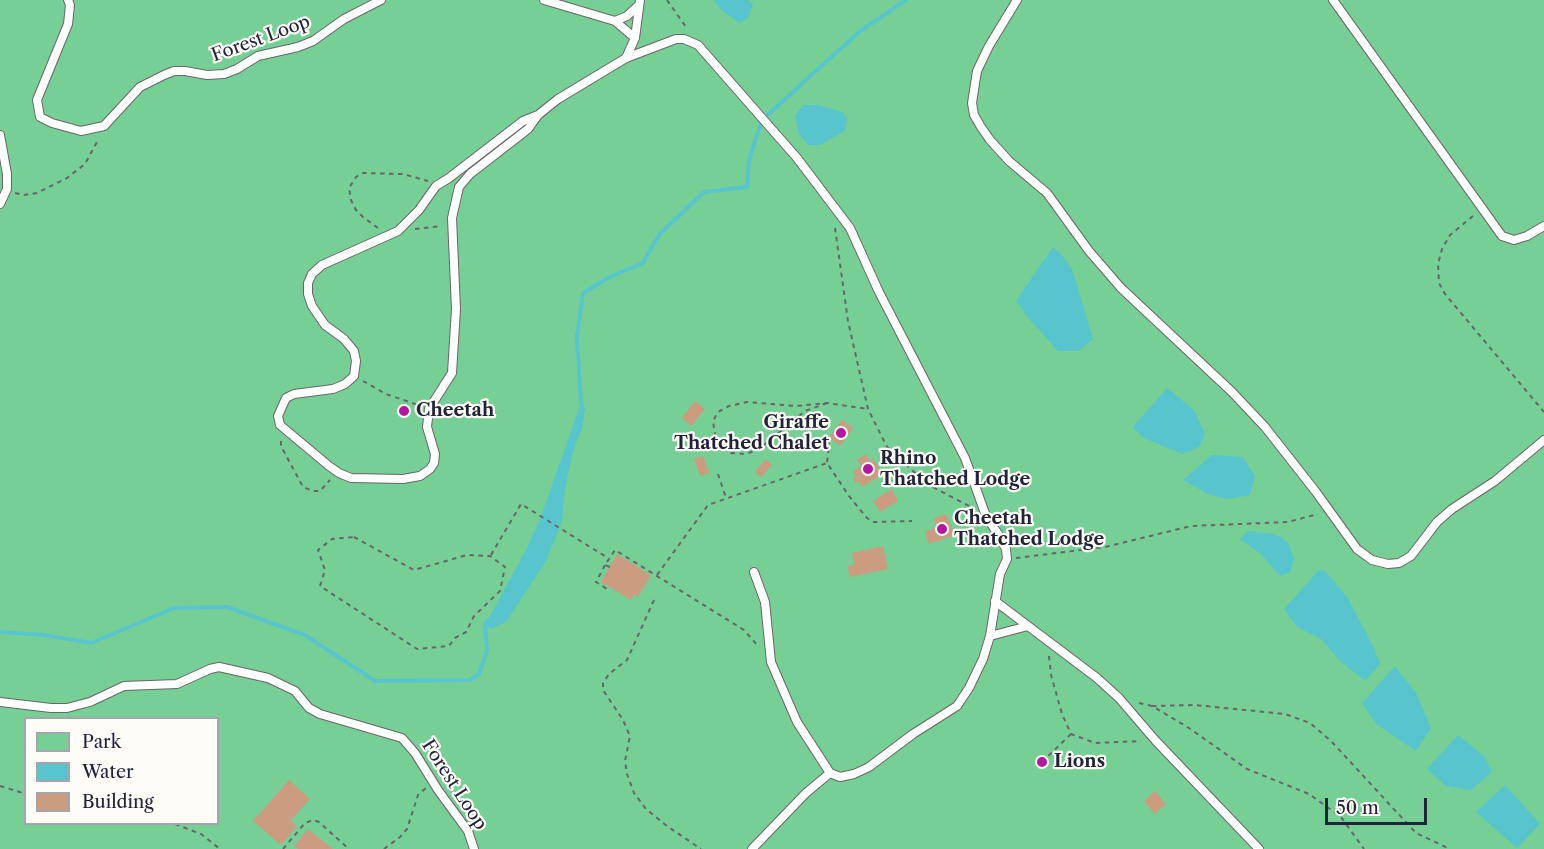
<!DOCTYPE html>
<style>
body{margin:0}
#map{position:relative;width:1544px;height:849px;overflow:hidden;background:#ece1c1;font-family:"Libre Caslon Text",serif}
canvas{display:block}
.legend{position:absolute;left:24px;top:717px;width:195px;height:108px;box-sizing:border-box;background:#fdfcf7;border:2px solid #a5a5ac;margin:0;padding:8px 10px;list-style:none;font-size:18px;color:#22223b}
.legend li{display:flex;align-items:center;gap:12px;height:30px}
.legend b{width:30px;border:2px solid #a5a5ac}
.scale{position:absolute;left:1325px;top:798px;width:102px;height:27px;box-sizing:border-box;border:3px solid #22223b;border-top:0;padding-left:8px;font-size:18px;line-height:21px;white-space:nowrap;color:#22223b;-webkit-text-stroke:4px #fdfcf7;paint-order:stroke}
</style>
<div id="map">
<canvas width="1544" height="849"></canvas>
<ul class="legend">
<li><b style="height:16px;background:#76cf95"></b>Park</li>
<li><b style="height:16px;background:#58c5ce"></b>Water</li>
<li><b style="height:16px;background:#cc9c81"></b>Building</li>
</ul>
<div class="scale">50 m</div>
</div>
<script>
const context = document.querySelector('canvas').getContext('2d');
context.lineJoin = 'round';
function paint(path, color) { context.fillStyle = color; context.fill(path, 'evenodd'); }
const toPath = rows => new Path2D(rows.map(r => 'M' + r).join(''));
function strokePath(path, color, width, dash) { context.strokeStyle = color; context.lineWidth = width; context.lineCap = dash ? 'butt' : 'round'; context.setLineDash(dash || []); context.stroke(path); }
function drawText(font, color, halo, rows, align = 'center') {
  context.font = font + ' "Libre Caslon Text",serif'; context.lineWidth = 4.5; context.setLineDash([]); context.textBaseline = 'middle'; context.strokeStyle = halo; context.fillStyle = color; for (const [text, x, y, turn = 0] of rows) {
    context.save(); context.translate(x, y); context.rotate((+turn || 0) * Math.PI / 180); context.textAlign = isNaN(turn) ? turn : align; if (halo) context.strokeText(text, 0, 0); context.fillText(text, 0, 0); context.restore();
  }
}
paint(toPath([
 [0,0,1544,0,1544,849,0,849],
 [26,718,218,718,218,824,26,824]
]), '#76cf95');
paint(toPath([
 [714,0,748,0,753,4,749,17,739,23,720,9],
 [803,105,818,105,843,112,847,120,845,131,820,145,808,145,799,134,795,116],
 [1053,247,1063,256,1073,271,1093,339,1079,351,1058,351,1030,320,1016,301],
 [1167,388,1194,410,1205,434,1199,447,1182,454,1144,438,1133,427],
 [582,400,585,409,582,428,573,451,565,488,562,521,546,561,506,622,491,629,485,625,526,550,539,522],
 [1212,455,1243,457,1255,476,1250,495,1227,499,1208,494,1183,480],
 [1248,531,1275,534,1288,542,1294,559,1290,572,1280,576,1261,554,1240,539],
 [1319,570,1325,571,1348,598,1373,646,1380,664,1365,681,1341,662,1321,639,1297,627,1284,609],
 [1395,666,1416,693,1431,728,1416,751,1376,724,1362,703],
 [1458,735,1484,756,1492,772,1471,790,1446,786,1427,769],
 [1505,785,1540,824,1517,848,1476,812]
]), '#58c5ce');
strokePath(toPath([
 [581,403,577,337,583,293,612,276,643,263,659,235,704,192,747,187,749,160,762,120,859,32,906,0],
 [0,632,44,635,91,643,174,608,227,607,305,635,375,681,470,680,479,674,487,651,485,625,487,621]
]), '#58c5ce', 4);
paint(toPath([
 [695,401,705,409,691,426,682,418],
 [842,420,853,428,840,446,829,437],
 [866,454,870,461,873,459,883,474,862,487,858,481,855,483,853,479,856,477,853,472,861,466,857,460],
 [703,456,709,473,700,476,694,459],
 [766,459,772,465,761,477,755,472],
 [892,489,898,501,880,512,873,501],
 [946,514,955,535,929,544,925,532,937,527,933,519],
 [883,546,888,569,850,577,847,566,854,565,852,553],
 [617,554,651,575,638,597,634,594,631,600,601,582],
 [289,780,310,799,291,820,297,826,281,845,253,821],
 [1155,791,1166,804,1155,814,1144,801],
 [308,829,333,849,298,849,294,846]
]), '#cc9c81');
const lane = toPath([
 [68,0,70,5,68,24,37,100,40,117,52,123,81,131,104,126,140,87,164,75,174,71,185,71,207,75,224,74,237,69,258,56,298,47,313,41,344,19,381,0],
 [544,0,615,21,635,38],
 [1017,0,989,46,977,71,972,103,974,115,981,127,990,140,1009,161,1047,193,1089,251,1121,288,1232,392,1265,427,1316,492,1357,549,1372,560,1388,564,1399,563,1411,556,1437,522,1452,509,1495,481,1544,440],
 [1333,0,1502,236,1514,240,1527,236,1544,226],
 [615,21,627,16,639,5],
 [626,58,635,38,640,0],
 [538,115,523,121,449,178,436,186,419,210,398,231,322,265,312,274,308,283,308,294,312,306,325,325,344,339,354,351,356,361,354,376,345,384,333,389,294,394,286,398,278,416,280,425,329,466,339,473,351,478,403,479,420,476,430,469,434,463,435,454,427,427,429,409,452,373,456,309,452,218,459,187,470,174,528,129,538,115,558,99,626,58,676,39,684,39,698,45,797,158,850,228,879,292,965,458,986,516,998,534,1006,549,1007,559,1000,574,990,636,983,659,969,688,957,706,913,734,869,767,854,774,840,777,830,773,806,793,752,849],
 [0,135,7,174,7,189,0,204],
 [754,572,765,602,771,662,797,722,830,773],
 [995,601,1097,678,1119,698,1155,740,1259,849],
 [990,636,1028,626],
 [0,702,51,708,67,708,90,702,124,686,177,684,210,669,219,667,268,678,295,691,309,708,320,714,402,738,415,753,438,790,468,831,474,849]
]);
strokePath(lane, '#69656a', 10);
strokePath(toPath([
 [667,0,686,27],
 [15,193,24,195,37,193,67,178,85,164,98,140],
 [1473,216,1450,235,1442,249,1438,264,1439,283,1445,294,1544,412],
 [378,228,363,217,356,210,351,200,349,188,356,177,363,173,403,174,428,181],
 [835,228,848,321,868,409,887,447,927,484,971,507],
 [415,229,442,226],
 [363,381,386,394,418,405],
 [827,403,805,411,759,449,746,454,730,453,720,445,715,434,713,421,718,412,729,406,747,402,796,406,827,403,868,409],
 [775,436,792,449,805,450,827,437,829,446,827,463],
 [281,441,281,446,303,487,313,491,320,491,330,480],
 [718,474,726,498],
 [354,537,414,570,467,555,490,556,505,567,500,591,474,616,466,632,455,638,449,646,417,649,320,586,325,570,318,550,332,539,354,537],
 [491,555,521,504,608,558],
 [1016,558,1105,547,1191,526,1288,522,1318,514],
 [605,565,596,582,607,589],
 [610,567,605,565,615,550,744,630,758,646],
 [657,575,708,505,827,463,849,496,867,518,873,522,912,521],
 [654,600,627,660,609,674,603,683,603,690,623,720,630,736,625,761,627,774,634,793,646,809,667,826,701,849],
 [1049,656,1051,675,1062,714,1071,734,1095,743,1141,741],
 [1139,703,1152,706,1189,728,1247,769,1309,794,1341,817,1364,849],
 [1152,706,1195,705,1285,714,1310,723,1331,741,1416,833,1450,849],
 [1042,762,1071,734],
 [0,786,26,794],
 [175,824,201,834,220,849],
 [283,849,305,823,313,820,319,822,349,849],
 [384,849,400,837,407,829,418,795,426,788]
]), '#69656a', 2, [4.5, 4.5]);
strokePath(lane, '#fff', 8);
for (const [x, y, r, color] of [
 [404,411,6,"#b5179e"],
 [841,433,6,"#b5179e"],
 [868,469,6,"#b5179e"],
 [942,529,6,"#b5179e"],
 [1042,762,6,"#b5179e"]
]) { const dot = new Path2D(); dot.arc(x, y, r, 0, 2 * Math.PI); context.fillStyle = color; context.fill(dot); strokePath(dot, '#fdfcf7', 2); }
drawText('18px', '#22223b', '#fdfcf7', [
 ["Forest Loop",261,39,-20],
 ["Forest Loop",454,785,57]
]);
drawText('bold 18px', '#22223b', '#fdfcf7', [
 ["Cheetah",416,411],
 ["Giraffe",829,423,"right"],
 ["Thatched Chalet",829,444,"right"],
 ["Rhino",880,459],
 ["Thatched Lodge",880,480],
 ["Cheetah",954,519],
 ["Thatched Lodge",954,540],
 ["Lions",1054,762]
], 'left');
</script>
